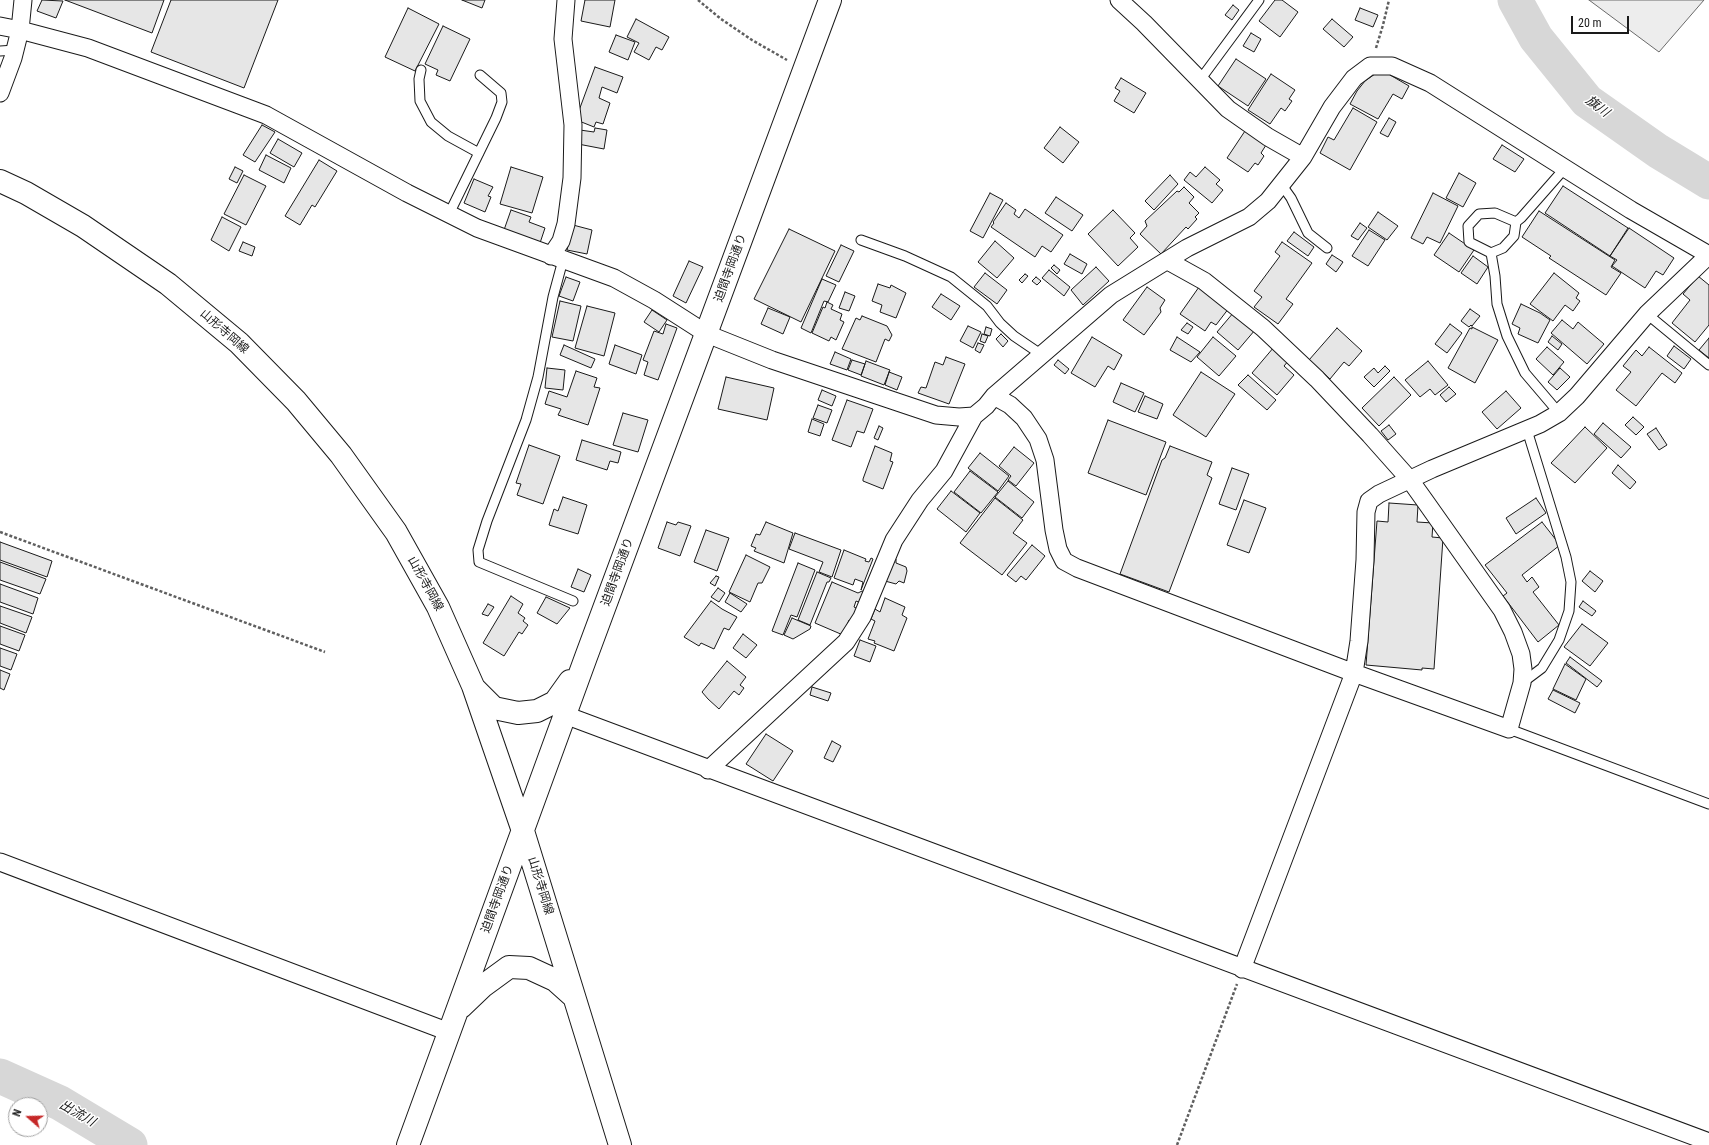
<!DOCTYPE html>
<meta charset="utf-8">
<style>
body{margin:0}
#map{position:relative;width:1709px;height:1145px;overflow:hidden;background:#fff;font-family:"Roboto Condensed",sans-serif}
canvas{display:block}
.north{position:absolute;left:8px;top:1097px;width:40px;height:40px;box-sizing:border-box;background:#fff;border:1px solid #a3a3a3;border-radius:50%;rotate:290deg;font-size:11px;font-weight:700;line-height:16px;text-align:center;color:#1a1a1a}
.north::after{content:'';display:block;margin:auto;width:14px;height:18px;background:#c62828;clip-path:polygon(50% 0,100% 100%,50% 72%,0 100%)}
.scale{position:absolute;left:1571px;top:16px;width:58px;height:18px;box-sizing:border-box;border:2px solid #1a1a1a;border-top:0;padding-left:5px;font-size:12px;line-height:14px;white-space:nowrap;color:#1a1a1a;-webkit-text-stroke:3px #fff;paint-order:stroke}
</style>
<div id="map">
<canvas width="1709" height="1145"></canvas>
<div class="north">N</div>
<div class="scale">20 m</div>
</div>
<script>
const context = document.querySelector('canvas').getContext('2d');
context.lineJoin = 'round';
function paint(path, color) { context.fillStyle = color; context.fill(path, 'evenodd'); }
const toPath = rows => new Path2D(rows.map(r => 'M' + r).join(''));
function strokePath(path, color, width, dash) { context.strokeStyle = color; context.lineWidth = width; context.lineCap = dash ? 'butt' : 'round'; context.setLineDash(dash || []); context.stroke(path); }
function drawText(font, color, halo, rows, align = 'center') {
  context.font = font + ' "Roboto Condensed","Noto Sans JP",sans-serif'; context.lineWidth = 3; context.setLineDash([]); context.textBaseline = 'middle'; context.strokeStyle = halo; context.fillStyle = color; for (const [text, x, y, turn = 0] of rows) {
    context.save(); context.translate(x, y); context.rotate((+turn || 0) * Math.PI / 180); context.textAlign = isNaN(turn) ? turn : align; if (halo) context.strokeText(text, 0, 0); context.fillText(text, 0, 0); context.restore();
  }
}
const green = toPath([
 [1589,0,1704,0,1659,52,1589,0]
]);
paint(green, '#ededed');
strokePath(green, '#6a6a6a', 1);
strokePath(toPath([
 [1515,0,1536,38,1587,101,1658,151,1709,182],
 [0,1076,60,1103,130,1145]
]), '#d7d7d7', 35);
const building = toPath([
 [42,0,63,1,56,18,37,11,42,0],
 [65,0,164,0,152,33,65,0],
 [171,0,278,0,244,88,151,52,171,0],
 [462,0,485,0,482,8,462,0],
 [585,0,615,0,610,27,581,21,585,0],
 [1275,0,1282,0,1298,12,1280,37,1259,21,1275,0],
 [1233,5,1239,10,1232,20,1225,15,1233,5],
 [408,8,439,24,415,71,385,57,408,8],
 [1360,8,1378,15,1373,27,1355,20,1360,8],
 [636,19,669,37,662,50,656,47,649,60,634,52,639,43,627,37,636,19],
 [1332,19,1353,37,1344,47,1323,29,1332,19],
 [443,26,470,39,450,81,436,75,438,70,425,64,443,26],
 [1251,33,1261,39,1254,52,1243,46,1251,33],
 [616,35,635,42,628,60,609,52,616,35],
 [1236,59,1266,79,1248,106,1218,86,1236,59],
 [595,67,623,77,617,93,602,87,599,98,610,103,603,124,596,122,594,127,579,121,577,116,595,67],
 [1385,72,1409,86,1402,99,1393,94,1378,119,1350,104,1357,91,1365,81,1375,74,1385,72],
 [1271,74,1295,90,1289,99,1292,101,1285,111,1281,108,1270,124,1248,110,1271,74],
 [1121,78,1146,93,1134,113,1114,101,1120,91,1115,88,1121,78],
 [1353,108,1377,122,1350,170,1320,153,1328,137,1334,140,1353,108],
 [1389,118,1396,122,1388,137,1380,133,1389,118],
 [262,125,275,132,255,162,243,155,262,125],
 [1060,127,1079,142,1063,163,1044,148,1060,127],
 [595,128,607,130,604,149,578,144,580,130,594,132,595,128],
 [1245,131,1266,145,1261,153,1264,156,1258,165,1255,163,1248,172,1227,158,1245,131],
 [278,139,302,153,294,167,270,153,278,139],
 [1502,145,1524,159,1515,172,1493,159,1502,145],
 [266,155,291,168,284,183,259,170,266,155],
 [319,160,337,171,315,207,312,205,300,225,285,216,319,160],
 [235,167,243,171,237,183,229,179,235,167],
 [511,167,543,177,532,213,500,204,511,167],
 [1205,167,1220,180,1216,184,1223,190,1212,203,1184,180,1190,172,1196,177,1205,167],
 [1459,173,1476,183,1463,207,1446,198,1459,173],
 [244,175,266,186,246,225,224,214,244,175],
 [1170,175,1178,184,1154,210,1145,201,1170,175],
 [474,179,493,187,488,196,491,197,485,212,464,203,474,179],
 [1563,186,1628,228,1610,256,1545,213,1563,186],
 [1184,187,1194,197,1189,203,1199,213,1195,217,1197,219,1188,229,1186,227,1161,254,1140,234,1147,226,1145,221,1177,191,1179,192,1184,187],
 [990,193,1003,200,983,238,970,231,990,193],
 [1433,193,1458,206,1440,243,1427,237,1423,244,1411,238,1433,193],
 [1056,197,1083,215,1072,231,1045,213,1056,197],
 [1006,203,1016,210,1014,214,1019,218,1025,209,1063,235,1051,252,1042,246,1035,257,991,227,994,223,993,222,1006,203],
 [511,210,531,217,529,222,545,228,540,243,504,230,511,210],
 [1113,210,1135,233,1130,238,1138,247,1118,266,1088,234,1113,210],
 [1539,211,1615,260,1611,267,1621,273,1606,295,1549,258,1551,256,1522,237,1539,211],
 [1378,212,1398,226,1387,240,1368,227,1378,212],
 [222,217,241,227,229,251,211,240,222,217],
 [1360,223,1367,228,1358,240,1351,236,1360,223],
 [573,225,592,230,587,254,567,250,573,225],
 [1629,228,1674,258,1663,275,1656,271,1645,288,1612,266,1617,260,1610,256,1629,228],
 [789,229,835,251,801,322,754,299,789,229],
 [1369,230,1385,240,1368,266,1352,256,1369,230],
 [1294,232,1314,247,1308,256,1287,241,1294,232],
 [1449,233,1474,250,1459,272,1434,255,1449,233],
 [995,241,1014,258,997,278,978,262,995,241],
 [243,242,255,247,252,256,239,251,243,242],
 [1282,242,1312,263,1286,299,1293,304,1278,324,1254,307,1262,297,1254,291,1280,256,1275,252,1282,242],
 [841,245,854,251,839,282,826,276,841,245],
 [1070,254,1087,264,1082,274,1064,264,1070,254],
 [1332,255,1343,262,1336,272,1326,264,1332,255],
 [1473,256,1488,267,1477,284,1461,273,1473,256],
 [689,261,703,267,686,303,673,296,689,261],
 [1054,265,1060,270,1057,274,1051,268,1054,265],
 [1096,267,1109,281,1083,305,1071,290,1096,267],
 [1049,270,1070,287,1064,296,1042,278,1049,270],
 [985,273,1007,290,997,304,974,287,985,273],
 [1554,273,1579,293,1576,298,1580,301,1573,311,1565,305,1553,321,1530,304,1554,273],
 [1025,274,1028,276,1022,283,1019,280,1025,274],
 [1698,276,1709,285,1709,325,1695,342,1672,323,1690,300,1683,294,1698,276],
 [566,277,580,282,573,301,559,296,566,277],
 [1036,277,1041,281,1037,285,1032,281,1036,277],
 [822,279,836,285,828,302,824,301,811,333,801,328,822,279],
 [878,284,890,288,891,285,906,293,896,318,880,312,882,305,872,301,878,284],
 [1147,287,1165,300,1160,308,1161,312,1144,335,1123,320,1147,287],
 [1199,287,1229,308,1216,325,1211,322,1205,331,1180,314,1199,287],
 [845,292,855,296,849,311,839,308,845,292],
 [941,294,960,306,951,320,932,307,941,294],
 [560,301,581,306,573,341,552,337,560,301],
 [827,302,833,305,831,309,842,314,840,320,844,322,836,340,831,337,829,341,812,333,823,307,825,308,827,302],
 [1521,304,1540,313,1550,320,1538,343,1518,334,1520,328,1512,324,1521,304],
 [587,306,615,313,604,356,575,348,587,306],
 [768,308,790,317,783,334,761,324,768,308],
 [1470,309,1480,316,1472,326,1471,325,1469,327,1461,321,1470,309],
 [652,310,667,320,659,332,644,322,652,310],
 [1234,312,1255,330,1238,350,1217,332,1234,312],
 [862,316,887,326,892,335,889,341,885,339,876,362,842,349,856,318,860,320,862,316],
 [1562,320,1573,329,1578,322,1604,344,1587,364,1551,333,1562,320],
 [1187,323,1193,327,1188,334,1181,330,1187,323],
 [666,324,677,328,658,380,644,375,648,362,643,360,654,331,663,334,666,324],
 [1450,324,1462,333,1447,353,1435,344,1450,324],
 [968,326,981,332,973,348,960,341,968,326],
 [986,327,992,329,990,336,984,334,986,327],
 [1472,327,1498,340,1475,383,1448,368,1470,328,1472,329,1472,327],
 [1337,328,1362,351,1349,366,1344,362,1330,379,1309,360,1337,328],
 [982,334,988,336,985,343,980,341,982,334],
 [1001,334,1008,341,1003,347,996,339,1001,334],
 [1552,336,1562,344,1558,350,1548,342,1552,336],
 [1092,337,1122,355,1114,370,1108,366,1095,387,1071,373,1092,337],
 [1177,337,1200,352,1191,362,1170,350,1177,337],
 [1213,337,1236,356,1219,376,1197,357,1213,337],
 [1709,338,1709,358,1699,350,1709,338],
 [978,343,984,345,980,353,975,350,978,343],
 [564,345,595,359,591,368,560,355,564,345],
 [615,345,642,355,636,374,609,364,615,345],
 [1674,346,1691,359,1684,369,1667,356,1674,346],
 [1274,347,1289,360,1284,366,1294,375,1277,395,1252,373,1274,347],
 [1547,347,1564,362,1553,375,1536,359,1547,347],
 [1649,347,1682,373,1675,383,1662,373,1636,406,1616,390,1631,372,1623,366,1636,350,1642,356,1649,347],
 [835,352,851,359,847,370,830,364,835,352],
 [946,357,965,364,949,404,918,393,921,387,926,388,935,362,943,365,946,357],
 [852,360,865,364,861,375,848,370,852,360],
 [1058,360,1069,369,1065,374,1054,365,1058,360],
 [866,361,890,370,884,385,861,376,866,361],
 [1428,361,1448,385,1435,395,1430,389,1420,397,1405,380,1428,361],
 [1385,366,1390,371,1374,387,1364,377,1374,368,1378,373,1385,366],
 [547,368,565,370,563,390,545,388,547,368],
 [1560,368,1570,377,1557,390,1548,382,1560,368],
 [576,371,597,378,594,387,600,388,588,425,558,415,561,409,545,404,549,391,567,397,576,371],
 [889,372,902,377,897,390,885,385,889,372],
 [1201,372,1235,394,1206,437,1173,415,1201,372],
 [1248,375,1276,400,1267,410,1238,385,1248,375],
 [726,377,774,388,767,420,718,409,726,377],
 [1394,377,1411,395,1379,426,1362,408,1394,377],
 [1121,383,1144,393,1135,412,1113,402,1121,383],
 [1449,387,1456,394,1446,402,1440,395,1449,387],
 [822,390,836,396,832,406,818,400,822,390],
 [1506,391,1521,408,1497,429,1482,412,1506,391],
 [1145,396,1163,404,1157,419,1138,412,1145,396],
 [847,400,873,409,864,433,857,431,851,447,832,440,847,400],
 [818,405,832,410,827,423,813,418,818,405],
 [623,413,648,420,638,452,613,445,623,413],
 [1633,417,1644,427,1636,435,1625,425,1633,417],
 [812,419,824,424,820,436,808,432,812,419],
 [1108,420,1166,442,1146,495,1088,473,1108,420],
 [1603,423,1631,447,1621,458,1594,434,1603,423],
 [1389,425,1396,434,1388,440,1381,431,1389,425],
 [879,426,883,428,878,440,874,438,879,426],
 [1585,427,1607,448,1575,483,1551,463,1585,427],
 [1656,428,1667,445,1659,450,1647,434,1656,428],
 [582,440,621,452,618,463,610,461,607,470,576,460,582,440],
 [529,445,560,456,543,504,517,495,521,484,516,483,529,445],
 [875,446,892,453,890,461,893,462,883,489,863,481,863,479,875,446],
 [1170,446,1212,462,1207,475,1212,478,1169,592,1120,574,1162,460,1165,458,1170,446],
 [1014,447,1034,463,1016,486,1008,480,1011,476,999,466,1014,447],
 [980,453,1009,476,998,491,968,468,980,453],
 [1618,465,1636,482,1630,489,1612,473,1618,465],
 [1232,468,1249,474,1236,510,1219,504,1232,468],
 [970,471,998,492,981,513,954,492,970,471],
 [1008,481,1034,502,1022,518,995,497,1008,481],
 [951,491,980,513,966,532,937,509,951,491],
 [563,497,587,505,578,534,549,525,554,509,558,511,563,497],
 [995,498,1023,520,1013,533,1027,543,1002,575,960,543,995,498],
 [1536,498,1546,513,1516,534,1506,518,1536,498],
 [1244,500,1266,508,1249,553,1227,545,1244,500],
 [1389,503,1418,505,1417,522,1433,523,1432,537,1443,538,1434,669,1422,668,1422,670,1366,665,1377,521,1388,522,1389,503],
 [667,522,676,525,678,522,691,526,680,556,658,548,667,522],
 [766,522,793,533,784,563,754,551,756,548,751,546,756,534,760,535,766,522],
 [1542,522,1560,545,1522,575,1527,582,1532,577,1539,587,1533,592,1559,625,1538,642,1503,596,1507,593,1485,565,1542,522],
 [706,530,729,538,717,571,694,562,706,530],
 [795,533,841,550,832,577,819,572,823,562,789,549,795,533],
 [0,542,52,561,47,577,0,560,0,542],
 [1032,545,1045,556,1026,580,1021,576,1016,582,1007,575,1032,545],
 [844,550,866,559,865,561,869,562,871,558,873,559,861,590,863,582,855,579,853,585,834,578,844,550],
 [746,555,770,567,762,583,758,583,750,602,729,592,746,555],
 [894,559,896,559,896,563,906,567,907,571,904,583,899,581,896,584,885,581,894,559],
 [0,562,46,579,40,594,0,580,0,562],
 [798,563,815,570,797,617,791,615,783,635,772,631,798,563],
 [578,569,591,575,584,592,571,587,578,569],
 [1590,571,1603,581,1595,592,1582,581,1590,571],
 [817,572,831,578,829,582,827,582,810,625,798,620,817,572],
 [716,576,719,577,715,586,710,583,716,576],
 [832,582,858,593,862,591,865,592,861,603,856,601,854,607,858,609,852,622,849,620,843,635,815,623,832,582],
 [0,584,38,598,33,614,0,602,0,584],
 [718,588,725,593,719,602,711,597,718,588],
 [730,593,747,604,741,612,725,602,730,593],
 [511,596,523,604,518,613,525,618,523,621,528,625,522,634,519,632,504,656,483,643,511,596],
 [546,597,570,608,557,624,537,613,546,597],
 [885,598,905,607,902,615,907,618,894,651,874,643,875,641,868,639,875,621,871,619,875,609,880,612,885,598],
 [711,601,722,609,737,617,729,630,724,628,714,649,701,643,699,646,684,637,711,601],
 [1583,601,1596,611,1592,616,1579,607,1583,601],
 [488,604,494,607,488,616,482,614,488,604],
 [0,606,32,617,26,633,0,623,0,606],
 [792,618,811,626,810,629,793,639,784,635,792,618],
 [1582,624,1608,643,1590,666,1564,647,1582,624],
 [0,626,25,635,19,651,0,644,0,626],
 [743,634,757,645,746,658,733,648,743,634],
 [860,640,876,646,870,662,854,656,860,640],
 [0,648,17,654,11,670,0,666,0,648],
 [1570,657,1602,681,1597,687,1566,663,1570,657],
 [727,661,746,677,740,685,744,688,739,695,734,691,719,709,708,699,702,692,727,661],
 [1565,664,1586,679,1576,700,1553,689,1565,664],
 [0,670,10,674,4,690,0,688,0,670],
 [812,687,831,693,828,701,810,695,812,687],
 [1553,690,1580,703,1575,713,1548,699,1553,690],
 [766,734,793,751,773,781,746,764,766,734],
 [832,741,841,746,833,762,824,758,832,741]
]);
paint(building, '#e6e6e6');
strokePath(building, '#1a1a1a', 1);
const lane = toPath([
 [0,51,15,50],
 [421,70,419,79,420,101,431,122,448,136,479,153],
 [1200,80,1259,0],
 [1281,184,1291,198,1308,233,1327,248],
 [449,214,496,118,502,102,501,93,480,75],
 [1516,222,1514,236,1503,248,1491,253,1469,242,1468,226,1479,214,1495,213,1516,222,1521,218,1565,168],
 [861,240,905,256,951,277,987,306,1000,323,1014,336,1042,355],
 [1491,253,1495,276,1497,304,1507,336,1525,373,1559,413],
 [563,260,553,297,538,377,526,420,487,521,478,550,479,562,573,601],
 [1647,314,1709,365],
 [1522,683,1542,668,1559,640,1569,611,1571,582,1566,557,1527,430],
 [1509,729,1709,804]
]);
const street = toPath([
 [1119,0,1144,23,1228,109,1268,137,1303,157],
 [0,26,20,30,88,48,266,115,407,193,477,228,614,278,654,300,707,334,772,360,936,415,959,417,974,416],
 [0,93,13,58,20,30,23,0],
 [551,256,561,241,566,224,572,178,573,125,563,39,566,0],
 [994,396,1010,405,1024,418,1038,439,1045,460,1054,530,1058,549,1064,561,1077,568,1354,673,1509,729,1522,683,1523,669,1521,654,1513,632,1502,610,1425,501,1410,480,1370,435,1317,379,1263,328,1204,281,1168,261],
 [565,715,1709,1142],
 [708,770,846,642,862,617,894,540,920,500,944,471,974,416,986,406,994,396,1111,295,1187,248,1249,217,1268,201,1303,157,1332,107,1354,78,1370,66,1392,66,1430,83,1631,210,1709,255],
 [0,862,449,1032],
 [1242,969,1354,673,1359,641,1365,560,1366,512,1369,501,1379,494,1432,469,1540,424,1559,413,1577,396,1647,314,1709,255]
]);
const secondary = toPath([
 [0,181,26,193,83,226,168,284,239,343,296,401,341,455,396,532,438,607,473,686,523,831,620,1145],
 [475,689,494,708,518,713,537,711,555,702,570,681],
 [461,1007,483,986,509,967,529,968,555,980,574,997],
 [408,1145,586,657,830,0]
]);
strokePath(lane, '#1a1a1a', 11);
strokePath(street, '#1a1a1a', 19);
strokePath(secondary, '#1a1a1a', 24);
strokePath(toPath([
 [698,0,721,19,752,40,787,60],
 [1376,48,1383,25,1389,0],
 [0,532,325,652],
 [1177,1145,1237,984]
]), '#5f5f5f', 2.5, [3, 2]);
strokePath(lane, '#fff', 9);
strokePath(street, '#fff', 17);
strokePath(secondary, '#fff', 22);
drawText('12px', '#1a1a1a', '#fff', [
 ["迫間寺岡通り",731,268,-70],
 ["山形寺岡線",224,332,41],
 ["迫間寺岡通り",618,572,-70],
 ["山形寺岡線",425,584,61],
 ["山形寺岡線",540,886,73],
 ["迫間寺岡通り",498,899,-70]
]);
drawText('italic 13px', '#1a1a1a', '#fff', [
 ["旗川",1597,107,37],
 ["出流川",77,1114,30]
]);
</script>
